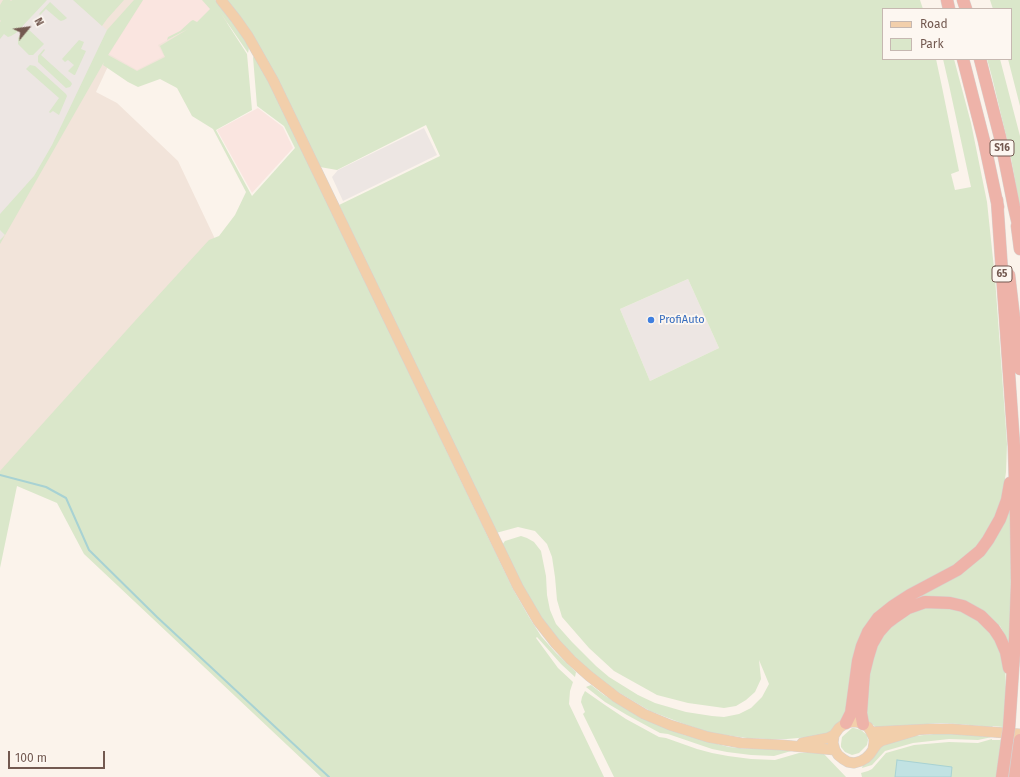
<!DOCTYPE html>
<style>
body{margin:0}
#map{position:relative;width:1020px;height:777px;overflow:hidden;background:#fbf3eb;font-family:"Fira Sans",sans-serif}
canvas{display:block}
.legend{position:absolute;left:882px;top:8px;width:130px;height:52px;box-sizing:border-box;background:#fdf7f1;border:1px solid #c6b8b1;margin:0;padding:5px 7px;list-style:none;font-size:12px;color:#735950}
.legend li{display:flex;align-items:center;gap:8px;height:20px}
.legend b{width:20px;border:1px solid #c6b8b1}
.north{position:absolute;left:8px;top:8px;width:40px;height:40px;-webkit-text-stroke:3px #fdf7f1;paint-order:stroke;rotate:61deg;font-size:11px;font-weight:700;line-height:16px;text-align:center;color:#735950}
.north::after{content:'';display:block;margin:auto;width:14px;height:18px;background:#735950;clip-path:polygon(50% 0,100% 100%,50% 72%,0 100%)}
.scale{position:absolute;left:8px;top:751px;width:97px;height:18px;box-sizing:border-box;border:2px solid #735950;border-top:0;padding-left:5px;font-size:12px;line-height:14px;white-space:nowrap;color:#735950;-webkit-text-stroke:3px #fdf7f1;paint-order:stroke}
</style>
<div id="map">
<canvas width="1020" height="777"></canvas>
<ul class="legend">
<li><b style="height:5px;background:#f2cfab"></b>Road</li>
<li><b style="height:11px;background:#dae7ca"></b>Park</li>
</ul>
<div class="north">N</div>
<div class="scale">100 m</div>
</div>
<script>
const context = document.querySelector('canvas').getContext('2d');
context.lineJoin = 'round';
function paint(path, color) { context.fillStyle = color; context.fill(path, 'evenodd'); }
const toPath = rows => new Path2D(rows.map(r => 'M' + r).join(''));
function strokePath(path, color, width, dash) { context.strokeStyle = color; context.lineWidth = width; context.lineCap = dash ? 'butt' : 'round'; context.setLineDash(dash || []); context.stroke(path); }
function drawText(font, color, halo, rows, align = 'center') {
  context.font = font + ' "Fira Sans",sans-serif'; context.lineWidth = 3.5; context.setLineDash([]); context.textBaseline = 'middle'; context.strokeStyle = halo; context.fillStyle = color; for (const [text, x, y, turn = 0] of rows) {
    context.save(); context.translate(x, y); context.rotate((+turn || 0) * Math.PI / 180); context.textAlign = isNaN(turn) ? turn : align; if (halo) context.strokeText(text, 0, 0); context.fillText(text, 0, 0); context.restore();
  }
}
paint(toPath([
 [0,0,216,0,232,20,137,77,110,62,96,92,117,103,178,161,216,241,0,473]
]), '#f2e4da');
paint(toPath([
 [143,0,203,0,216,14,158,45,164,56,137,70,109,54],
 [258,108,283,127,293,148,252,193,217,130]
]), '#fae5e0');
paint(toPath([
 [20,0,74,0,117,39,0,242,0,23],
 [424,128,437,155,343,201,332,177,338,170],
 [688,279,719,348,650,381,620,309]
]), '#ede6e3');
paint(toPath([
 [3,0,10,0,11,1,12,0,47,0,16,33,11,36,8,37,4,34,0,39,0,22,1,21,0,20,0,5],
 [73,0,124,0,107,19,102,26],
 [134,0,143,0,108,55,137,71,165,57,160,46,188,29,167,40,168,37,180,31,191,21,193,20,197,22,210,9,202,0,215,0,241,33,249,48,248,53,220,12,247,54,252,110,216,130,252,196,295,148,284,126,257,106,253,57,256,58,271,86,513,589,529,617,541,636,556,653,576,672,575,677,561,664,537,637,536,638,558,668,573,682,570,691,569,704,604,777,321,777,84,554,57,503,17,486,0,568,0,471,134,322,209,240,219,236,235,215,246,192,213,129,192,116,177,88,160,79,138,87,128,82,103,65,104,62,0,244,0,240,5,235,0,230,0,214,34,176,52,145,107,30],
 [226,0,920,0,923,9,883,9,883,59,936,59,942,87,959,171,951,174,955,190,971,187,949,85,943,59,954,59,971,123,987,202,995,278,1007,444,1006,472,1003,493,998,512,978,546,964,560,885,606,847,715,831,732,820,736,787,739,767,739,747,738,711,733,684,724,650,711,618,692,594,675,568,650,547,626,531,604,502,545,505,541,521,536,527,538,534,542,541,551,546,576,547,595,550,610,556,624,572,642,596,666,609,677,638,695,655,703,686,712,712,716,724,717,739,714,751,708,762,697,769,684,759,660,761,679,755,692,746,700,736,706,724,708,688,703,657,695,614,671,589,648,562,617,557,600,555,577,552,557,547,544,535,531,518,527,496,533,339,205,440,156,426,125,337,170,320,167],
 [688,279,719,348,650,381,620,309],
 [990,0,1020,0,1020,106,1008,59,1011,59,1011,9,993,9],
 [50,2,67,18,64,20,61,21,59,20,46,9,40,15,39,14],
 [27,28,44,44,33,55,29,55,18,44,18,38],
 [79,40,84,42,81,49,86,51,75,75,74,75,68,71,74,65,68,60,65,62,62,59],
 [44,49,45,50,41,55,71,82,72,84,70,87,66,88,38,62,38,56],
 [987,59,1000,59,1020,136,1020,209,1010,152,992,77],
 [30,65,35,66,66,94,67,96,59,115,53,111,50,113,49,112,59,98,26,69],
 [1010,500,1011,578,1009,649,1005,635,1000,626,994,623,974,606,910,603,886,615,963,570],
 [945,605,977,617,998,644,1005,664,1006,691,1003,727,993,726,992,727,959,724,940,723,877,728,867,720,866,712,870,665,875,646,896,619,927,606],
 [591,685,604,695,628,710,658,725,684,735,729,747,750,749,798,749,774,756,751,755,727,752,712,749,668,734,660,733,627,715,605,702,586,687],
 [585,691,605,705,626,719,659,737,666,738,697,749,712,753,728,756,751,759,775,760,799,753,822,752,824,754,846,777,849,777,614,777,583,714,585,712,581,702,582,697],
 [852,728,854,728,861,730,867,735,868,740,867,745,859,753,852,755,845,752,841,747,841,744,842,737],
 [934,734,956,734,992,737,978,740,949,739,913,743,885,751,872,765,862,768,863,765,883,745,914,736],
 [992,739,992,740,1002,740,998,777,862,777,861,773,868,771,872,769,886,753,914,745,949,742,978,743]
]), '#dae7ca');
const water = toPath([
 [897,760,952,767,951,777,895,777,897,760]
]);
paint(water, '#c1e2e3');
strokePath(water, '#a8d2d3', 1);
strokePath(toPath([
 [0,475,46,487,66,498,89,550,157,617,329,777]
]), '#a8d2d3', 2);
const major = toPath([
 [221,0,236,19,248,36,273,80,518,587,538,621,556,644,571,660,589,676,616,697,644,714,670,725,708,737,741,743,782,745,835,750],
 [871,732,930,729,951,729,1020,734],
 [802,743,828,738,834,735],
 [873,749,874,743,874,738,871,732,868,727,863,724,857,722,851,722,846,723,839,728,834,735,833,743,835,750,838,755,843,759,848,762,854,763,861,761,866,758,870,754,877,744,881,741,918,730]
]);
const highway = toPath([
 [947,0,949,9],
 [963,0,966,9],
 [963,59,984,141,998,207],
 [980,59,1000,137,1014,207,1020,233],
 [997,200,1014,446,1016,516,1017,582,1015,639,1009,728],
 [1017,226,1020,249],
 [1009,275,1020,369],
 [846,723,851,713,858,661,862,646,868,632,878,618,893,606,910,595,957,570,980,551,988,540,1000,519,1007,500,1010,483],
 [863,724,861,713,864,673,868,657,872,644,879,632,887,623,895,617,908,608,925,602,950,603,963,606,981,616,994,629,1000,638,1006,652,1009,668],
 [1002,777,1007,741],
 [1015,777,1020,740]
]);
strokePath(major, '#d8d1ce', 11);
strokePath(highway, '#d8d1ce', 13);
strokePath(major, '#f2cfab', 10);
strokePath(highway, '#eeb3a9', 12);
const highwayBridge = toPath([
 [1007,741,1009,728]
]);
strokePath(highwayBridge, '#d8d1ce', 13, []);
strokePath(highwayBridge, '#eeb3a9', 12);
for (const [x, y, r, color] of [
 [651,320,4,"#3f7fe0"]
]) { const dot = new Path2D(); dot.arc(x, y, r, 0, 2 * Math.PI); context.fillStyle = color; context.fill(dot); strokePath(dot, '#fdf7f1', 1.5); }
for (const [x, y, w] of [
 [1002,148,24],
 [1002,274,20]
]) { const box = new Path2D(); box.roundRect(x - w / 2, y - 8, w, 16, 3); context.fillStyle = '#fdf7f1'; context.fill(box); strokePath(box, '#735950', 1); }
drawText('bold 10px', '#735950', null, [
 ["S16",1002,148],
 ["65",1002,274]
]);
drawText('11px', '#366cbe', '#fdf7f1', [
 ["ProfiAuto",659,320]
], 'left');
</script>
